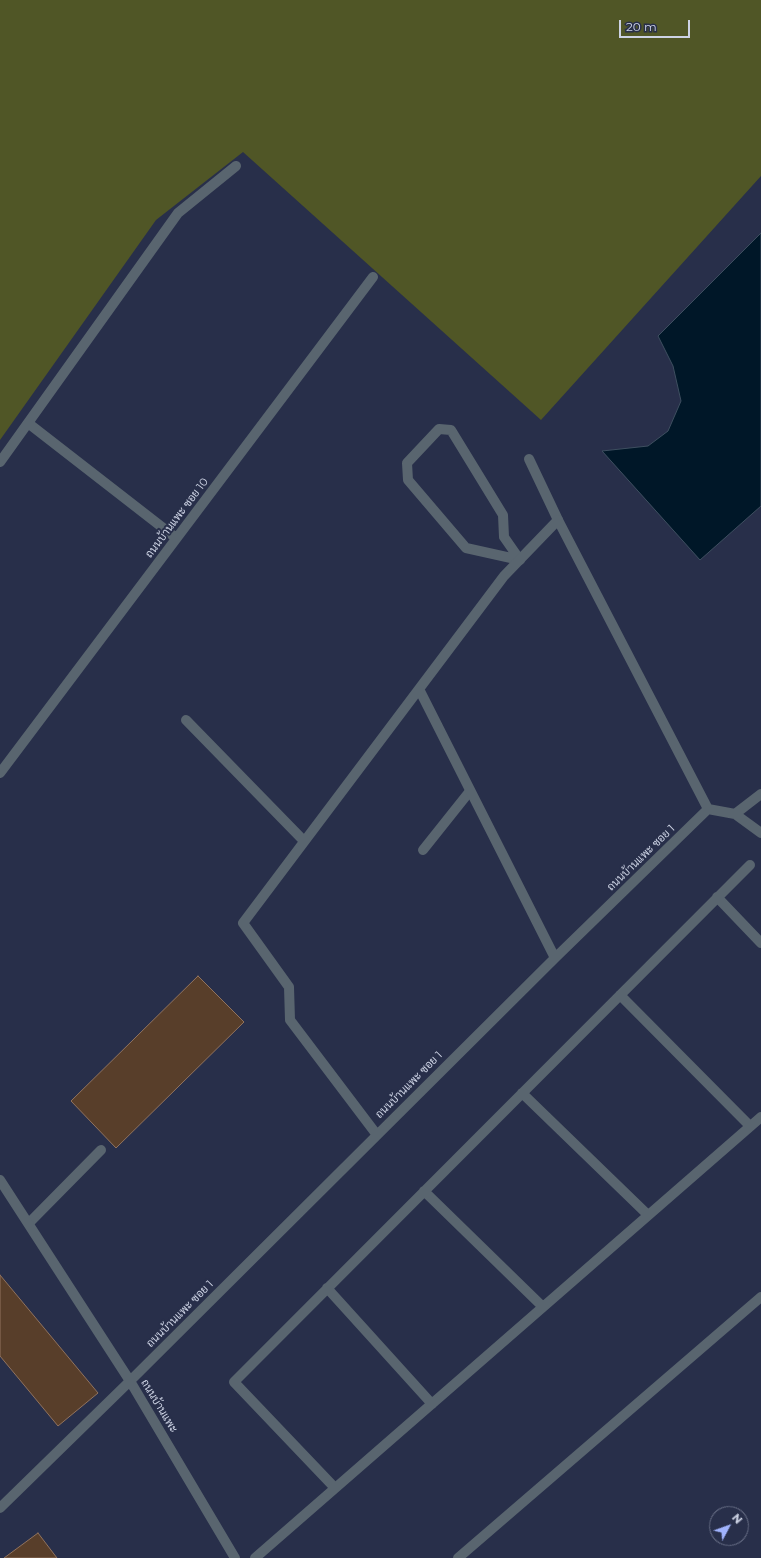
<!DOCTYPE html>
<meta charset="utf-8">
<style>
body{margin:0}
#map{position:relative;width:761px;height:1558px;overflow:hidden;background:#282f4a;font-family:Montserrat,sans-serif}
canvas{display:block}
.north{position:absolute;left:709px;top:1506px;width:40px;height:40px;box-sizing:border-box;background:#282f4a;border:1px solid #6a7188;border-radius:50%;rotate:49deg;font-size:11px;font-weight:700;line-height:16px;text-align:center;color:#cdd3e4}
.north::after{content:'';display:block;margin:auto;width:14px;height:18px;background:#a0b3fd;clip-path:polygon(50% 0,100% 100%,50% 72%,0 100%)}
.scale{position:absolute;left:619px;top:20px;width:71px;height:18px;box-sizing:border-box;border:2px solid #cdd3e4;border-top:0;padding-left:5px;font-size:12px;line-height:14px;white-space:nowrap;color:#cdd3e4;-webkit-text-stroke:3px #282f4a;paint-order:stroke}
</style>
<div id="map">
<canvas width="761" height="1558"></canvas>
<div class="north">N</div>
<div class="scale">20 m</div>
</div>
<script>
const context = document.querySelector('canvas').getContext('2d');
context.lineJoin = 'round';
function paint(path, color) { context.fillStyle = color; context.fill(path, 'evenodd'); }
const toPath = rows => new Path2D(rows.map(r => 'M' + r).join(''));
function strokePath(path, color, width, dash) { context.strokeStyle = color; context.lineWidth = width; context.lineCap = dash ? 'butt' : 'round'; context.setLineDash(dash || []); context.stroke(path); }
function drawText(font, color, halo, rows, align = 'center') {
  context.font = font + ' Montserrat,Sarabun,sans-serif'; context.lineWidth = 4; context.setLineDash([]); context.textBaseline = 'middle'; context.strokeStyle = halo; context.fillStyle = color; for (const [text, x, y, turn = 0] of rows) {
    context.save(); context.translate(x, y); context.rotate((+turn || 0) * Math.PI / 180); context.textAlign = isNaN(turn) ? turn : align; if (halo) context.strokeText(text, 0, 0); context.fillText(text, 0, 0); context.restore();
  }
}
paint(toPath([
 [0,0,761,0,761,176,541,420,243,152,156,220,0,440]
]), '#505626');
const water = toPath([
 [761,233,761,506,700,560,602,451,648,446,668,431,681,401,673,366,658,336,761,233]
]);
paint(water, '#001728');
strokePath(water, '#3e4f60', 1);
const building = toPath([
 [198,976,244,1022,116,1148,71,1101,198,976],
 [0,1275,98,1393,58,1426,0,1356,0,1275],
 [38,1533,57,1558,4,1558,38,1533]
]);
paint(building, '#583e2a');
strokePath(building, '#91735e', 1);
strokePath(toPath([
 [439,429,451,430,503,515,504,537,520,560,466,548,408,480,407,463,439,429],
 [529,459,558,520],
 [423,850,470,791],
 [29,1223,101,1150]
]), '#59656f', 10);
strokePath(toPath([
 [28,423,176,538],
 [0,462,178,213,236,166],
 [419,689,555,958],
 [186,720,304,841],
 [0,773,373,277],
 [708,809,735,814,761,833],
 [735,814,761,794],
 [717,897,761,943],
 [620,995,750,1126],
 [522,1093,648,1215],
 [377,1135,290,1020,289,987,243,923,504,576,558,520,708,809],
 [0,1180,130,1381,235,1558],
 [424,1191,543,1307],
 [327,1288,432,1404],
 [335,1488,234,1382,750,865],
 [0,1508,130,1381,555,958,708,809],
 [255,1558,761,1117],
 [458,1558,761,1297]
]), '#59656f', 10);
drawText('11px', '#cdd3e4', '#282f4a', [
 ["ถนนบ้านแพะ ซอย 10",177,518,-53],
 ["ถนนบ้านแพะ ซอย 1",641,858,-44],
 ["ถนนบ้านแพะ ซอย 1",409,1085,-45],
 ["ถนนบ้านแพะ ซอย 1",180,1314,-45],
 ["ถนนบ้านแพะ",159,1406,59]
]);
</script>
